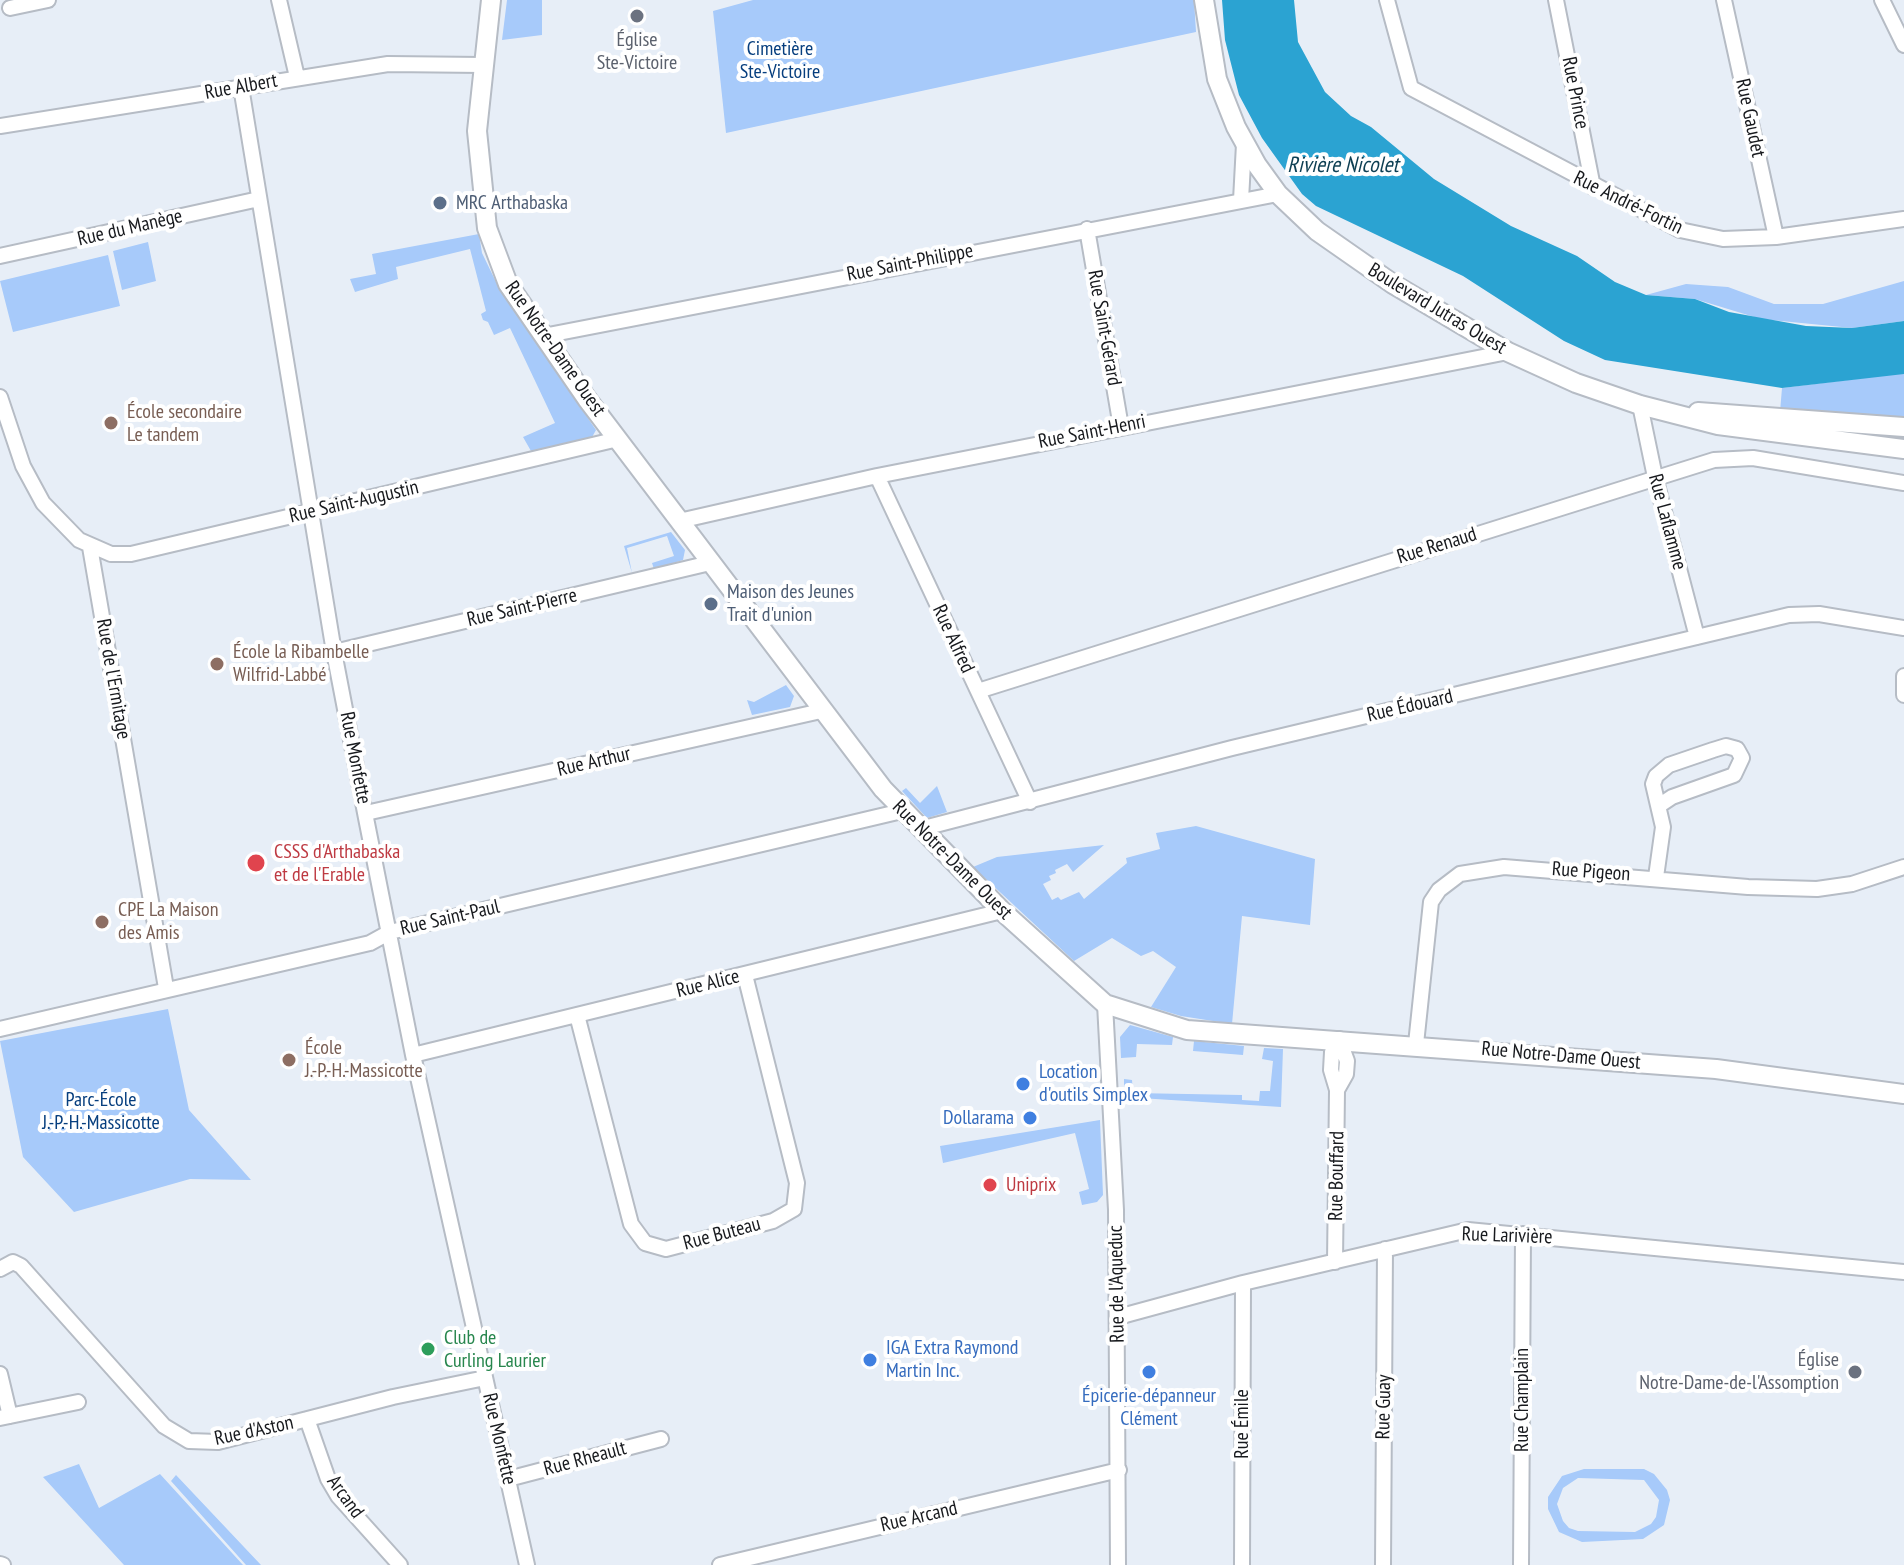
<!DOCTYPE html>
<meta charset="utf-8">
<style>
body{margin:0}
canvas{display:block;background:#e7eef7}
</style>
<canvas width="1904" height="1565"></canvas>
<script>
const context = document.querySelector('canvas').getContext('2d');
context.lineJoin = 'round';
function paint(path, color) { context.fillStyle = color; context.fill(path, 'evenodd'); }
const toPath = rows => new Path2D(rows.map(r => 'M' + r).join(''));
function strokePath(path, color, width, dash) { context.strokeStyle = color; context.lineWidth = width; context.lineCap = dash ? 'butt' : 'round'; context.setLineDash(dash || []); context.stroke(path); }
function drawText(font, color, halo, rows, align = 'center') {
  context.font = font + ' "PT Sans Narrow",sans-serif'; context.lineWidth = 8; context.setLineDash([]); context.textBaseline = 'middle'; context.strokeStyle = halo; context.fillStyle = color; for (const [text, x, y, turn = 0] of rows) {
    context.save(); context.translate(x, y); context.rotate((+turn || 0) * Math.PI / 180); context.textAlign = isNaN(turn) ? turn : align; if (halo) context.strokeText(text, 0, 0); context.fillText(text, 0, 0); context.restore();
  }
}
paint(toPath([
 [507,0,542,0,542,35,502,40],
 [753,0,1194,0,1196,32,726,133,713,11],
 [479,234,482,253,498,286,596,430,591,439,531,451,523,437,555,423,510,328,494,335,488,322,483,320,481,314,486,311,470,249,396,267,398,279,355,292,350,279,376,274,372,254],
 [148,242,156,281,122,290,113,251],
 [108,255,120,306,13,332,0,281],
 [1904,281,1904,321,1852,328,1761,319,1695,299,1646,295,1686,284,1728,287,1774,304,1823,304],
 [1904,373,1904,419,1780,412,1782,388],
 [671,532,685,550,683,560,654,569,652,563,674,556,667,536,627,548,632,573,624,546],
 [786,685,794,696,790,707,752,715,747,700,754,702],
 [937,786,947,812,927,818,902,791,906,788,920,803],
 [1196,826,1315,859,1310,925,1242,916,1232,1024,1181,1016,1151,1007,1176,967,1153,951,1141,956,1112,938,1074,961,973,867,997,857,1104,845,1073,872,1067,864,1055,870,1056,873,1049,876,1051,880,1043,884,1052,900,1058,897,1061,900,1079,892,1084,899,1127,863,1126,858,1160,849,1156,833],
 [168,1009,189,1110,251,1180,190,1179,74,1212,23,1157,0,1041],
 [1130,1025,1173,1037,1172,1045,1137,1044,1136,1057,1121,1058,1120,1037],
 [1194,1041,1244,1046,1243,1055,1193,1051],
 [1264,1048,1283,1049,1281,1107,1124,1097,1124,1079,1132,1080,1133,1093,1242,1095,1242,1100,1259,1101,1260,1091,1270,1091,1273,1061,1262,1059],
 [1100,1120,1103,1195,1097,1202,1082,1205,1079,1192,1089,1189,1075,1133,943,1163,940,1146],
 [79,1464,99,1508,160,1474,243,1565,124,1565,43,1477],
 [1584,1469,1644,1469,1654,1474,1667,1490,1670,1500,1664,1525,1643,1539,1582,1542,1559,1532,1548,1509,1548,1497,1562,1476],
 [1578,1478,1644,1480,1659,1500,1656,1517,1651,1524,1635,1532,1578,1531,1569,1528,1563,1521,1557,1504,1563,1488],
 [176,1475,261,1565,246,1565,171,1481]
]), '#a7cafa');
paint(toPath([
 [1222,0,1294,0,1298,42,1325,92,1351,116,1371,127,1434,179,1511,226,1577,256,1615,282,1646,295,1695,299,1729,312,1806,326,1852,328,1904,321,1904,374,1782,388,1605,360,1564,341,1463,276,1316,206,1302,194,1262,138,1239,95,1225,40]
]), '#2ba3d2');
const street = toPath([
 [279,0,297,77],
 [1387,0,1411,88,1680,230,1723,239,1776,237,1904,219],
 [1556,0,1593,187],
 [1724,0,1776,237],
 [1882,0,1904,45],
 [10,8,48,0],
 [241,87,334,652,366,818,413,1055,527,1565],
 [0,126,388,64,483,65],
 [1241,200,1244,144],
 [1087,229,1121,427],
 [0,256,259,199],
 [543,336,1278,194],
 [0,397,23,466,43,503,79,540,111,554,131,554,618,439],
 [1640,405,1655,477,1697,637],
 [877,476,1030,802],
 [679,521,877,476,1508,352],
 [90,547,166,988],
 [334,652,710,563],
 [1904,676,1904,695],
 [978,691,1714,460,1753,458,1904,483],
 [366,813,821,711],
 [920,829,1232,748,1789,615,1819,614,1904,628],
 [1656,877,1663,827,1653,784,1656,776,1669,765,1713,750,1726,746,1737,749,1742,758,1734,775,1672,797,1660,805],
 [1105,1004,1116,1210,1118,1565],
 [577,1015,631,1224,645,1243,666,1249,773,1221,794,1209,797,1183,745,975],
 [0,1029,370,943,390,932,902,811],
 [1416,1044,1431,902,1439,890,1460,874,1504,867,1748,887,1817,889,1852,884,1904,867],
 [413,1055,1002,911],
 [1337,1090,1346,1074,1347,1061,1339,1039],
 [1335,1262,1337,1090,1331,1070,1332,1052,1339,1039],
 [0,1269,13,1262,21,1266,164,1426,189,1441,218,1442,393,1397,485,1378],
 [1118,1317,1243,1283,1468,1230,1904,1272],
 [0,1374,10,1416],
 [0,1418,78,1402],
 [307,1419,328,1479,338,1496,400,1565],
 [508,1479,661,1439],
 [0,1564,3,1565],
 [720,1565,1119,1470],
 [1242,1565,1243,1283],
 [1383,1565,1385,1249],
 [1521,1565,1523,1234]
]);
const secondary = toPath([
 [491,0,477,131,487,228,508,284,587,399,883,789,1002,911,1105,1004,1187,1030,1716,1069,1904,1094],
 [1204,0,1217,79,1236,127,1257,165,1278,194,1317,231,1393,284,1508,352,1576,383,1640,405,1718,425,1904,449],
 [1698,412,1904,427]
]);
strokePath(street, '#b6bcc5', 18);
strokePath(secondary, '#b6bcc5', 22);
strokePath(street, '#fff', 14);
strokePath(secondary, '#fff', 18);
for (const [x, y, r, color] of [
 [637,16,8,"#6b7280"],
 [440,203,8,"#5c6f8a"],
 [111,423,8,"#8d6e63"],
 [711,604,8,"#5c6f8a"],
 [217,664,8,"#8d6e63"],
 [256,863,10,"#e0444e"],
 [102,922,8,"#8d6e63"],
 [289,1060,8,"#8d6e63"],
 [1023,1084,8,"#3f7fe0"],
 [1030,1118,8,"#3f7fe0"],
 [990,1185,8,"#e0444e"],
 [428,1349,8,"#2e9e5b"],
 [870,1360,8,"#3f7fe0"],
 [1149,1372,8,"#3f7fe0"],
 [1855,1372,8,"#6b7280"]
]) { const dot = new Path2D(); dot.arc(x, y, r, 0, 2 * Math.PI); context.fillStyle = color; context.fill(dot); strokePath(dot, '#fff', 3); }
drawText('20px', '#5b616d', '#fff', [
 ["Église",637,40],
 ["Ste-Victoire",637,63],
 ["Église",1839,1360,"right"],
 ["Notre-Dame-de-l'Assomption",1839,1383,"right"]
]);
drawText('20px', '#063e7e', '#fff', [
 ["Cimetière",780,49],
 ["Ste-Victoire",780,72],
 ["Parc-École",101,1100],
 ["J.-P.-H.-Massicotte",101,1123]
]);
drawText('20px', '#17191d', '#fff', [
 ["Rue Albert",241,87,-10],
 ["Rue Prince",1575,93,79],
 ["Rue Gaudet",1750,118,78],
 ["Rue André-Fortin",1628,203,26],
 ["Rue du Manège",130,228,-13],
 ["Rue Saint-Philippe",910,263,-11],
 ["Boulevard Jutras Ouest",1437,309,31],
 ["Rue Saint-Gérard",1104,328,80],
 ["Rue Notre-Dame Ouest",555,349,55],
 ["Rue Saint-Henri",1092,432,-11],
 ["Rue Saint-Augustin",354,502,-13],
 ["Rue Laflamme",1667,522,75],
 ["Rue Renaud",1437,546,-17],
 ["Rue Saint-Pierre",522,608,-13],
 ["Rue Alfred",953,639,65],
 ["Rue de l'Ermitage",113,679,80],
 ["Rue Édouard",1410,706,-13],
 ["Rue Monfette",355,758,79],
 ["Rue Arthur",594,762,-13],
 ["Rue Notre-Dame Ouest",952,860,45],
 ["Rue Pigeon",1591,872,4],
 ["Rue Saint-Paul",450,918,-13],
 ["Rue Alice",708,984,-14],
 ["Rue Notre-Dame Ouest",1561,1056,5],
 ["Rue Bouffard",1337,1176,-89],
 ["Rue Buteau",722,1234,-15],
 ["Rue Larivière",1507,1236,2],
 ["Rue de l'Aqueduc",1117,1284,-91],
 ["Rue Champlain",1522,1400,-90],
 ["Rue Guay",1384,1407,-89],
 ["Rue Émile",1242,1424,-90],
 ["Rue d'Aston",254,1431,-12],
 ["Rue Monfette",499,1439,77],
 ["Rue Rheault",585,1459,-15],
 ["Arcand",345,1497,54],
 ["Rue Arcand",919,1517,-13]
]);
drawText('20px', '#4e5e75', '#fff', [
 ["MRC Arthabaska",456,203],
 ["Maison des Jeunes",727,592],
 ["Trait d'union",727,615]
], 'left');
drawText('20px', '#785e54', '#fff', [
 ["École secondaire",127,412],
 ["Le tandem",127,435],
 ["École la Ribambelle",233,652],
 ["Wilfrid-Labbé",233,675],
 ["CPE La Maison",118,910],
 ["des Amis",118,933],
 ["École",305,1048],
 ["J.-P.-H.-Massicotte",305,1071]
], 'left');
drawText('20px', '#be3a42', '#fff', [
 ["CSSS d'Arthabaska",274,852],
 ["et de l'Erable",274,875],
 ["Uniprix",1006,1185]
], 'left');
drawText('20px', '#366cbe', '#fff', [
 ["Location",1039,1072],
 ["d'outils Simplex",1039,1095],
 ["Dollarama",1014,1118,"right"],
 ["IGA Extra Raymond",886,1348],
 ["Martin Inc.",886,1371],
 ["Épicerie-dépanneur",1149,1396,"center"],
 ["Clément",1149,1419,"center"]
], 'left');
drawText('20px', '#27864d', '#fff', [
 ["Club de",444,1338],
 ["Curling Laurier",444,1361]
], 'left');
drawText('italic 22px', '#0e3f53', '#fff', [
 ["Rivière Nicolet",1343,166]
]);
</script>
